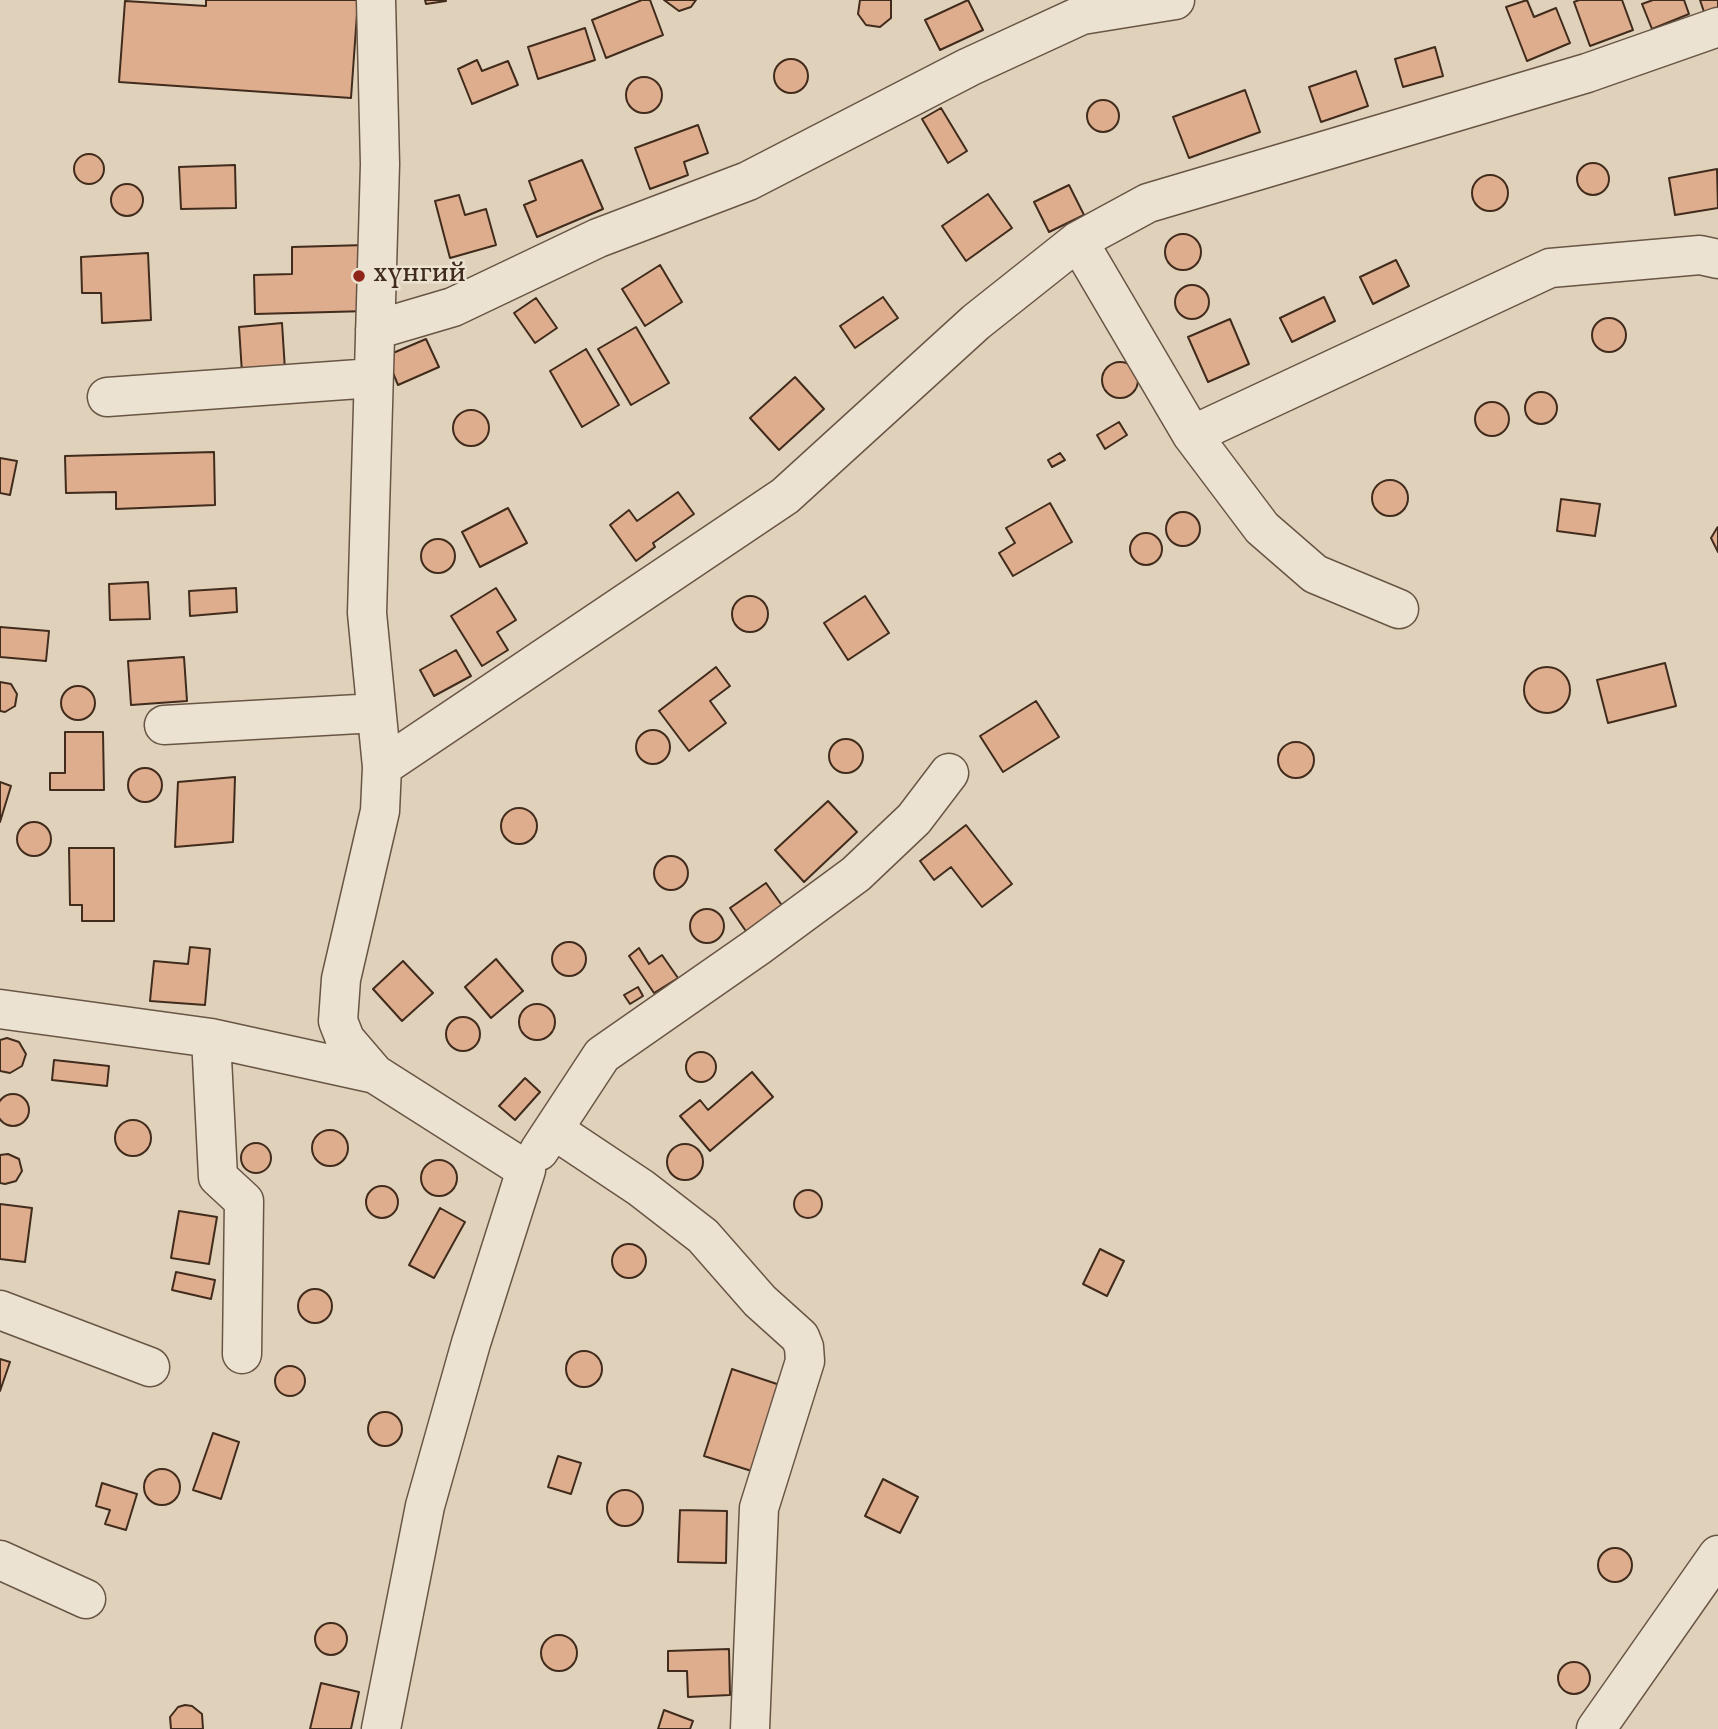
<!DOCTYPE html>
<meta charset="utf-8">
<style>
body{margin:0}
canvas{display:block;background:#e0d2ba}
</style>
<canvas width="1718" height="1729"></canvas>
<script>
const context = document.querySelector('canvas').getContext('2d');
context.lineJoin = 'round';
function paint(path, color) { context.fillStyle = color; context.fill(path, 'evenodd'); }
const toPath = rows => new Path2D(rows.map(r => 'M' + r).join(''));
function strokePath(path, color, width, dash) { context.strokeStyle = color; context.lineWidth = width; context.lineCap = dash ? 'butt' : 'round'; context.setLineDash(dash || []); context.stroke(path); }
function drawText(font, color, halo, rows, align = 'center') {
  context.font = font + ' Vollkorn,serif'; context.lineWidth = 5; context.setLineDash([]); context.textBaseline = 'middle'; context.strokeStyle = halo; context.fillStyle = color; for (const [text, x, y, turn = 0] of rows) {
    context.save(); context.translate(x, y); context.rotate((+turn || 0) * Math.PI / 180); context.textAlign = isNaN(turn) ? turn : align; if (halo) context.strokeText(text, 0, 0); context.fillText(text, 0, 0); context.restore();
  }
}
const building = toPath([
 [206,0,358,0,351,98,119,82,125,1,206,6,206,0],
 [425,0,445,0,446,1,426,4,425,0],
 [642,0,650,0,663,35,606,58,592,20,642,0],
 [664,0,696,0,691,7,679,11,664,0],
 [860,0,891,0,891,18,880,27,866,25,858,14,860,0],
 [968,0,983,30,940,50,925,20,968,0],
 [1527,0,1534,17,1556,8,1570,43,1527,61,1506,7,1527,0],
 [1579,0,1622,0,1633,30,1590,46,1574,2,1579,0],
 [1653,0,1684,0,1689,14,1652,29,1642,4,1653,0],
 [1700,0,1718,0,1718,11,1705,15,1700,0],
 [585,28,595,60,538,79,528,47,585,28],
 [1435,47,1443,76,1403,87,1395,59,1435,47],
 '774 76a17 17 0 1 1 34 0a17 17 0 1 1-34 0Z',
 [477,60,482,71,508,61,518,85,472,104,458,69,477,60],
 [1356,71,1368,106,1321,122,1309,87,1356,71],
 '626 95a18 18 0 1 1 36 0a18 18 0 1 1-36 0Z',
 [1245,90,1260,132,1189,158,1173,117,1245,90],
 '1087 116a16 16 0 1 1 32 0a16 16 0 1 1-32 0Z',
 [941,108,967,151,948,163,922,119,941,108],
 [698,125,708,153,684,162,688,175,650,189,635,148,698,125],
 '74 169a15 15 0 1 1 30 0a15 15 0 1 1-30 0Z',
 [582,160,603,209,537,237,524,205,536,200,529,181,582,160],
 '1577 179a16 16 0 1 1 32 0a16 16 0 1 1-32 0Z',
 [235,165,236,208,181,209,179,167,235,165],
 [1717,169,1718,208,1675,215,1669,178,1717,169],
 '1472 193a18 18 0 1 1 36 0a18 18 0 1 1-36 0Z',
 '111 200a16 16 0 1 1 32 0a16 16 0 1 1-32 0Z',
 [1069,185,1084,215,1049,232,1034,202,1069,185],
 [988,194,1012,228,966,261,942,226,988,194],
 [459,195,465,215,486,209,496,245,450,258,435,201,459,195],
 '1165 252a18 18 0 1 1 36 0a18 18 0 1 1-36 0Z',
 [366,245,368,311,255,314,254,275,292,274,292,247,366,245],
 [148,253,151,320,102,323,101,293,82,293,81,257,148,253],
 [1396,260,1409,286,1373,304,1360,277,1396,260],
 [660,265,682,302,645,326,622,289,660,265],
 '1175 302a17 17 0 1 1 34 0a17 17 0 1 1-34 0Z',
 [883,297,898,318,855,348,840,326,883,297],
 [1324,297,1335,321,1292,342,1280,318,1324,297],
 [536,298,557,328,535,343,514,313,536,298],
 '1592 335a17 17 0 1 1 34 0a17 17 0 1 1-34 0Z',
 [1230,319,1249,364,1208,382,1188,337,1230,319],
 [282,323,285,370,242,373,239,327,282,323],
 [636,327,669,383,631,405,598,349,636,327],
 [426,339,439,367,398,385,386,356,426,339],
 [586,349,619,405,582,427,550,371,586,349],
 '1102 380a18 18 0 1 1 36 0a18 18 0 1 1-36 0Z',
 [795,377,824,409,779,450,750,418,795,377],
 '1525 408a16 16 0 1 1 32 0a16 16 0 1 1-32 0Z',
 '1475 419a17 17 0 1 1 34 0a17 17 0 1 1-34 0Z',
 '453 428a18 18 0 1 1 36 0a18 18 0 1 1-36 0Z',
 [1119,422,1127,435,1105,449,1097,435,1119,422],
 [214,452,215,505,116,509,116,492,66,493,65,456,214,452],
 [1060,453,1065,460,1052,467,1048,460,1060,453],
 [0,458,17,461,10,495,0,493,0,458],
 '1372 498a18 18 0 1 1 36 0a18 18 0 1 1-36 0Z',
 [678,492,694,514,653,543,655,547,636,561,610,525,629,510,637,521,678,492],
 [1561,499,1600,504,1595,536,1557,531,1561,499],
 [1050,503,1072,542,1013,576,999,553,1015,543,1006,528,1050,503],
 [508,508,527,543,480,567,462,532,508,508],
 '1166 529a17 17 0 1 1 34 0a17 17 0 1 1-34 0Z',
 [1717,528,1718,527,1718,552,1711,538,1717,528],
 '1130 549a16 16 0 1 1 32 0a16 16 0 1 1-32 0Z',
 '421 556a17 17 0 1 1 34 0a17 17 0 1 1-34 0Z',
 [148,582,150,619,110,620,109,584,148,582],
 [236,588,237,612,190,616,189,591,236,588],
 [496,588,516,620,497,632,508,650,482,666,451,616,496,588],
 '732 614a18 18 0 1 1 36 0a18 18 0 1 1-36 0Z',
 [865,596,889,633,848,660,824,623,865,596],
 [0,627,49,631,46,661,0,657,0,627],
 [456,650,471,676,434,696,420,670,456,650],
 [184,657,187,701,131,705,128,661,184,657],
 [1665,663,1676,706,1608,723,1597,680,1665,663],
 '1524 690a23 23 0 1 1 46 0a23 23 0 1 1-46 0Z',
 [716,667,730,686,710,701,726,723,689,751,659,711,716,667],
 [0,682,11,684,17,694,15,706,5,712,0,711,0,682],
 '61 703a17 17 0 1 1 34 0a17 17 0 1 1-34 0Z',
 [1036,701,1059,737,1003,772,980,736,1036,701],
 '636 747a17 17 0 1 1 34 0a17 17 0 1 1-34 0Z',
 [65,732,103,732,104,790,50,790,50,773,65,773,65,732],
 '829 756a17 17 0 1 1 34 0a17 17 0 1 1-34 0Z',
 '1278 760a18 18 0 1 1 36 0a18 18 0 1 1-36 0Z',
 '128 785a17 17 0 1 1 34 0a17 17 0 1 1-34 0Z',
 [235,777,233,842,175,847,178,782,235,777],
 [0,782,11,786,0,822,0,782],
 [828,801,857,832,804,882,775,850,828,801],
 '501 826a18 18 0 1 1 36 0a18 18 0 1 1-36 0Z',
 '17 839a17 17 0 1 1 34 0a17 17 0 1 1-34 0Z',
 [966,825,1012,884,982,907,951,867,934,880,920,861,966,825],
 [69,848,114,848,114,921,82,921,82,905,70,905,69,848],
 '654 873a17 17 0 1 1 34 0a17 17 0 1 1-34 0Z',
 [766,883,786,911,750,937,730,908,766,883],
 '690 926a17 17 0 1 1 34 0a17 17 0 1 1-34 0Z',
 '552 959a17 17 0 1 1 34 0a17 17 0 1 1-34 0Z',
 [190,947,210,949,205,1005,150,1001,154,961,188,964,190,947],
 [639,948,649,964,662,955,678,978,654,993,629,956,639,948],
 [496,959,523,991,491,1018,465,987,496,959],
 [403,961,433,993,402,1021,373,989,403,961],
 [638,987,643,996,630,1004,624,995,638,987],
 '519 1022a18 18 0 1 1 36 0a18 18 0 1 1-36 0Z',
 '446 1034a17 17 0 1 1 34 0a17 17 0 1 1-34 0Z',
 [7,1038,19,1042,26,1054,22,1066,10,1073,0,1071,0,1040,7,1038],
 '686 1067a15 15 0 1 1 30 0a15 15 0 1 1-30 0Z',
 [54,1060,109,1066,107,1086,52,1080,54,1060],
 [752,1072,773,1097,710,1151,680,1116,700,1100,708,1110,752,1072],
 [525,1078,540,1092,515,1120,499,1106,525,1078],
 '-3 1110a16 16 0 1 1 32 0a16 16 0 1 1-32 0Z',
 '115 1138a18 18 0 1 1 36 0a18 18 0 1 1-36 0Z',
 '312 1148a18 18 0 1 1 36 0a18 18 0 1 1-36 0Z',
 '241 1158a15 15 0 1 1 30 0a15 15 0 1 1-30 0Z',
 '667 1162a18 18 0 1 1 36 0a18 18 0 1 1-36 0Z',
 [8,1154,19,1159,22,1171,16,1181,5,1184,0,1183,0,1155,8,1154],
 '421 1178a18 18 0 1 1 36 0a18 18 0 1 1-36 0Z',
 '366 1202a16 16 0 1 1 32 0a16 16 0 1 1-32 0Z',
 '794 1204a14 14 0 1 1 28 0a14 14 0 1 1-28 0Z',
 [0,1204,32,1208,25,1262,0,1259,0,1204],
 [440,1208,465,1222,434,1278,409,1265,440,1208],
 [179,1211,217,1217,209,1264,171,1258,179,1211],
 '612 1261a17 17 0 1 1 34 0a17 17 0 1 1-34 0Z',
 [1100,1249,1124,1261,1107,1296,1083,1284,1100,1249],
 [176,1272,215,1280,211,1299,172,1290,176,1272],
 '298 1306a17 17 0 1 1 34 0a17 17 0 1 1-34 0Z',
 '566 1369a18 18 0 1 1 36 0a18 18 0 1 1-36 0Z',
 [0,1359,10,1362,0,1391,0,1359],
 '275 1381a15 15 0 1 1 30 0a15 15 0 1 1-30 0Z',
 [732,1369,786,1387,758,1473,704,1456,732,1369],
 '368 1429a17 17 0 1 1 34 0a17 17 0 1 1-34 0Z',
 [213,1433,239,1442,221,1499,193,1490,213,1433],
 [558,1456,581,1463,571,1494,548,1487,558,1456],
 '144 1487a18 18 0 1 1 36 0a18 18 0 1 1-36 0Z',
 [883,1479,918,1497,900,1533,865,1516,883,1479],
 [102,1483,137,1494,126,1530,105,1524,110,1510,96,1506,102,1483],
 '607 1508a18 18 0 1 1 36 0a18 18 0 1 1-36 0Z',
 [680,1510,727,1511,726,1563,678,1562,680,1510],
 '1598 1565a17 17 0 1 1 34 0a17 17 0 1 1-34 0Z',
 '315 1639a16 16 0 1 1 32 0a16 16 0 1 1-32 0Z',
 '541 1653a18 18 0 1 1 36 0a18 18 0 1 1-36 0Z',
 [729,1649,730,1695,688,1697,687,1671,668,1671,668,1651,729,1649],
 '1558 1678a16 16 0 1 1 32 0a16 16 0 1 1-32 0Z',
 [321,1683,359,1692,351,1729,310,1729,321,1683],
 [185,1705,192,1706,202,1714,203,1729,171,1729,170,1717,178,1707,185,1705],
 [664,1710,693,1721,690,1729,658,1729,664,1710]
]);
paint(building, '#ddad8e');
strokePath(building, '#412b1c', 2);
const minor = toPath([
 [376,0,380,164,367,613,382,767,380,811,341,979,338,1021,345,1039,375,1074,526,1170,471,1343,425,1506,381,1729],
 [1078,241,1192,435,1262,528,1315,574,1399,609],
 [375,330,453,307,598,238,748,181,969,67,1082,15,1175,0],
 [107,397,373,378],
 [1192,435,1550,268,1700,255,1718,259],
 [164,725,376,713],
 [382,767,785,496,976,322,1078,241,1148,203,1587,73,1718,27],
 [0,1009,211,1038,375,1074],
 [211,1038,218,1177,244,1201,242,1354],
 [554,1130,641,1188,703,1236,760,1301,800,1337,804,1347,805,1361,759,1508,750,1729],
 [539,1151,602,1055,757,947,856,874,914,819,949,773],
 [0,1310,150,1367],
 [0,1560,86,1599],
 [1596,1729,1718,1555]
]);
strokePath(minor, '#695544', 41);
strokePath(minor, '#ebe2d2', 38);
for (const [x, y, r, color] of [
 [359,276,7,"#8f2418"]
]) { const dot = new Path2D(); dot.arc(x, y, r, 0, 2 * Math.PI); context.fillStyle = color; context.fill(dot); strokePath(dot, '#ebe2d2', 2.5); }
drawText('28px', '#412b1c', '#ebe2d2', [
 ["хүнгий",373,276]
], 'left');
</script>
